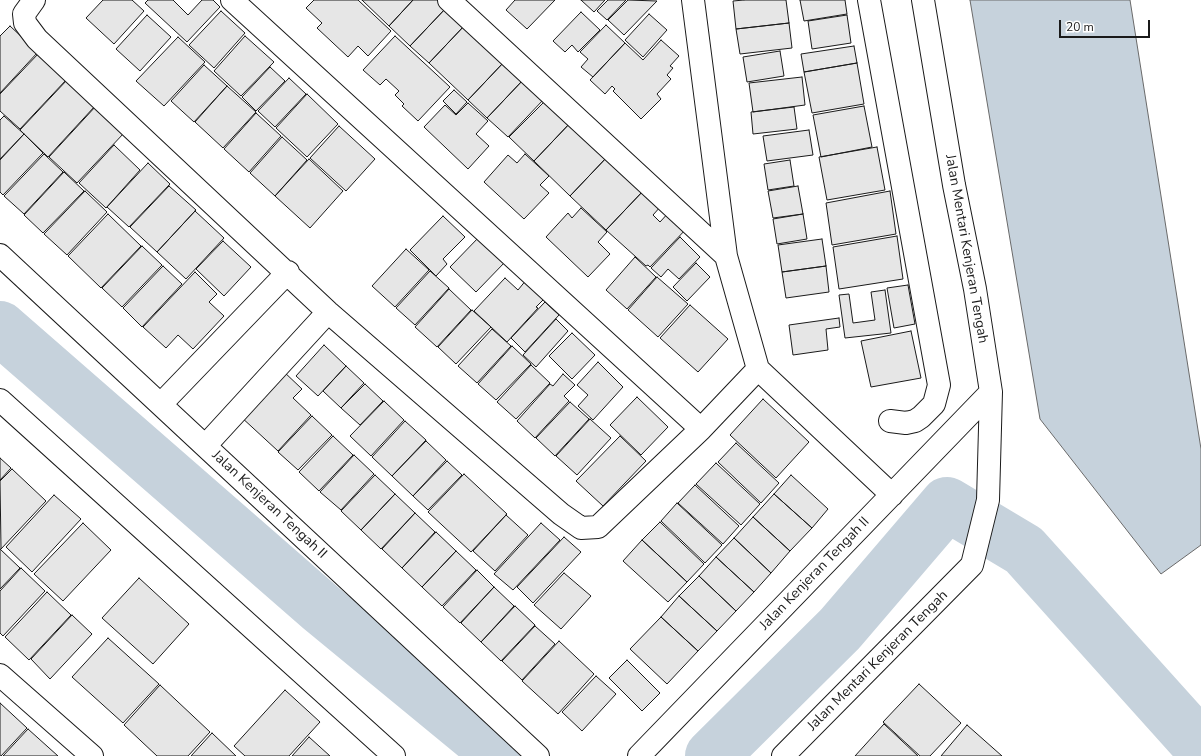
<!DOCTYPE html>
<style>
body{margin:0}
#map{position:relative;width:1201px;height:756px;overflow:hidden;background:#fff;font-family:"Nunito Sans",sans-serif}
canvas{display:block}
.scale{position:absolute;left:1059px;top:20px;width:91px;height:18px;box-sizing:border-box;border:2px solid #1a1a1a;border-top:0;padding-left:5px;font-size:12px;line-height:14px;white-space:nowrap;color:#1a1a1a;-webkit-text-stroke:3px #fff;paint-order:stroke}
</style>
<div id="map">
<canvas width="1201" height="756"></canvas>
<div class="scale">20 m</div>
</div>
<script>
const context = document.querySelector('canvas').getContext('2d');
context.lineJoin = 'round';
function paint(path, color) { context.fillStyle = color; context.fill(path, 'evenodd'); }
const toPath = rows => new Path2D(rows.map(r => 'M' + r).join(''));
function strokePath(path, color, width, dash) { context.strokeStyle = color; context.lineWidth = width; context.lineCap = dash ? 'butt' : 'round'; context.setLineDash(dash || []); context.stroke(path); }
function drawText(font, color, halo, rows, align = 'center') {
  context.font = font + ' "Nunito Sans",sans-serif'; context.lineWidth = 3; context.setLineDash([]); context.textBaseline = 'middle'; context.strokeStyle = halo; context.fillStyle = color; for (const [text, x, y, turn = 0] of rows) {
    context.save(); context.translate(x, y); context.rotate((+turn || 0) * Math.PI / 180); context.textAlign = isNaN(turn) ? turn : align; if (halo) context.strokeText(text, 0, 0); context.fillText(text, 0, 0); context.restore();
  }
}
const water = toPath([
 [970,0,1130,0,1201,449,1201,545,1161,574,1040,419,970,0]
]);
paint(water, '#c6d2dc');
strokePath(water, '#6a6a6a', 1);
strokePath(toPath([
 [0,328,321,608,501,756],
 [712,756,840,629,947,504,1024,550,1201,747]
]), '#c6d2dc', 54);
const building = toPath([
 [103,0,132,0,144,11,114,44,86,18,103,0],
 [148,0,173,0,188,15,202,0,213,0,220,7,187,42,145,3,148,0],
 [314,0,358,0,391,31,368,56,358,46,348,57,317,28,322,23,306,8,314,0],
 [362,0,413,0,389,26,362,0],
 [413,0,438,0,446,8,410,46,389,26,413,0],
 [515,0,555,0,527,29,506,10,515,0],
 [581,0,605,0,594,12,581,0],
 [608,0,626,0,607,20,597,11,608,0],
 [628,0,657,1,624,35,608,20,628,0],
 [744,0,786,0,789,23,736,29,733,1,744,0],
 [800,0,845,0,847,14,804,21,800,0],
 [446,8,465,25,429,63,410,46,446,8],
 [221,11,245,33,214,68,189,45,221,11],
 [581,12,600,30,578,52,572,45,565,52,553,41,581,12],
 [649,14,667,30,643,57,625,40,649,14],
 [147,15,171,37,140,71,116,49,147,15],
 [847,15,851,43,812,49,808,21,847,15],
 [789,23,792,48,740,54,736,29,789,23],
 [465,25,504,62,468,100,429,63,465,25],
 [606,25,625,43,593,77,581,67,588,59,580,52,606,25],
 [10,26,38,52,0,93,0,36,10,26],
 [245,36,274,62,241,96,214,71,245,36],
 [395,36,450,87,418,121,402,106,404,104,395,95,399,91,386,79,380,85,363,70,395,36],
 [178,37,205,62,164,106,136,81,178,37],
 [661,40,679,56,670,66,673,68,667,75,671,79,657,94,661,99,641,119,613,91,615,89,612,86,605,94,590,80,625,43,643,60,661,40],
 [854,46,857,63,804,72,801,54,854,46],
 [780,51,784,76,747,82,743,57,780,51],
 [39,53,67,79,20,129,0,111,0,94,39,53],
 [504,62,523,80,487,118,468,100,504,62],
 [857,63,864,104,812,113,804,72,857,63],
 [204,65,227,86,194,122,171,101,204,65],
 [270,67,285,81,256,111,242,97,270,67],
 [802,77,805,105,753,112,749,83,802,77],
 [289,78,306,94,275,127,258,111,289,78],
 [67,80,95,106,48,157,20,130,67,80],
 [523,80,544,99,508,137,487,118,523,80],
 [227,86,256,112,223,148,195,122,227,86],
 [454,90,467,102,456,114,443,101,454,90],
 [307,94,338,124,307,157,276,128,307,94],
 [548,98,572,121,534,161,509,137,548,98],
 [468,103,488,121,476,134,489,146,468,169,424,127,445,105,456,115,468,103],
 [96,106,124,133,77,183,49,157,96,106],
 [864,106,872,147,821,157,813,115,864,106],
 [794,107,797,129,753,134,751,112,794,107],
 [256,113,281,136,249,172,224,149,256,113],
 [4,116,24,134,0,159,0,120,4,116],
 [572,121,608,156,570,196,534,161,572,121],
 [339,126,375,159,346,191,310,158,339,126],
 [809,130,813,155,767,161,763,136,809,130],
 [24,134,43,153,3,195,0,192,0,160,24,134],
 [282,137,307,160,275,196,250,173,282,137],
 [114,145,140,170,106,208,79,183,114,145],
 [877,147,885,190,827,200,819,157,877,147],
 [44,154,63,172,24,214,4,196,44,154],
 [525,154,549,176,540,185,549,193,524,219,484,182,508,155,517,163,525,154],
 [608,156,644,190,606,230,570,196,608,156],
 [309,159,343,191,310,228,275,196,309,159],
 [790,160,794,186,768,190,764,164,790,160],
 [148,163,170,184,129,227,107,207,148,163],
 [64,172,84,191,43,233,24,215,64,172],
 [169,186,196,210,157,252,130,227,169,186],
 [798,186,803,214,773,218,768,191,798,186],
 [644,190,661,206,653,215,660,222,670,211,688,227,650,267,648,265,646,266,606,230,644,190],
 [85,191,107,212,67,255,44,234,85,191],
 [890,191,896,234,832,245,826,203,890,191],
 [581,208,607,232,598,242,610,254,588,277,546,237,568,213,572,218,581,208],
 [195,211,224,238,186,279,157,252,195,211],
 [108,214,141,246,101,288,68,256,108,214],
 [803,214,807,239,777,244,773,219,803,214],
 [443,216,465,237,443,259,447,264,436,276,410,250,443,216],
 [481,235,506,261,476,292,450,267,481,235],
 [897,236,903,279,839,289,833,247,897,236],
 [680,237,700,257,679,279,668,269,661,277,651,268,680,237],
 [822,239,826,266,782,272,778,245,822,239],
 [223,241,251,267,224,296,196,269,223,241],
 [142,246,162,265,122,307,102,288,142,246],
 [406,249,429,270,395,307,372,286,406,249],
 [635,257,656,277,627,309,606,290,635,257],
 [696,263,710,277,687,301,673,287,696,263],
 [163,266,182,284,142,327,123,308,163,266],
 [826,266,829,292,786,298,782,272,826,266],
 [430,271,449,288,415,325,396,308,430,271],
 [195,272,217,294,209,302,224,316,193,349,178,335,166,348,143,327,195,272],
 [657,277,688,304,658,337,628,310,657,277],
 [505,278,518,290,527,279,546,297,536,307,538,308,507,342,474,311,505,278],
 [908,285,915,324,894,328,887,288,908,285],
 [449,289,471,310,437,347,415,327,449,289],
 [885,290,891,333,845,338,839,295,849,294,853,323,875,320,871,292,885,290],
 [545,302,559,315,525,352,511,338,545,302],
 [690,305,728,339,698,372,660,338,690,305],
 [472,310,491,327,456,364,438,347,472,310],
 [839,318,840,327,826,329,828,350,793,355,789,325,839,318],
 [556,319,568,331,536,367,523,355,556,319],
 [492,329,511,346,477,383,458,366,492,329],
 [911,331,921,378,871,387,861,341,911,331],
 [572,333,595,355,572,379,549,356,572,333],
 [324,345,346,366,318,396,296,376,324,345],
 [512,346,531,364,496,400,478,384,512,346],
 [598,362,623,387,593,420,578,406,588,395,577,385,598,362],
 [531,365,550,383,516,419,497,402,531,365],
 [346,366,364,383,341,408,323,391,346,366],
 [282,370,302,389,293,398,311,415,278,451,240,416,282,370],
 [563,374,575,385,564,396,569,401,535,438,517,421,550,384,553,386,563,374],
 [365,384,383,401,360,425,341,408,365,384],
 [637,397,668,427,641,455,610,425,637,397],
 [763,399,809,442,776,478,730,435,763,399],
 [384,401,404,420,371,456,350,436,384,401],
 [570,402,589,419,555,456,536,438,570,402],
 [312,416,332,435,298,470,278,452,312,416],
 [590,419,611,438,577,475,556,456,590,419],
 [405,421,426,440,392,476,372,457,405,421],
 [333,436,353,455,319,491,299,472,333,436],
 [620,436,646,461,603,506,576,481,620,436],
 [426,441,446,460,413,496,392,476,426,441],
 [736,443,779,483,761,503,718,462,736,443],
 [354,455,374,474,341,510,320,492,354,455],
 [0,458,11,468,0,480,0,458],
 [447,461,462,475,428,510,413,496,447,461],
 [716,463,760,504,741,525,696,484,716,463],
 [12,469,46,501,1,549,0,481,12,469],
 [464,474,507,514,471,552,428,512,464,474],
 [375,475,395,494,361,530,341,511,375,475],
 [791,475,828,509,812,528,774,494,791,475],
 [695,485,739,526,723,544,678,503,695,485],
 [395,494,415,513,381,549,361,530,395,494],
 [774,494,812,528,790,551,753,517,774,494],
 [54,495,81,519,32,572,6,547,54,495],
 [677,503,722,545,705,563,661,521,677,503],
 [415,513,435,532,402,568,382,549,415,513],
 [506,515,528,535,495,571,473,551,506,515],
 [753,517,790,551,771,573,734,538,753,517],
 [660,522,704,564,687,582,642,540,660,522],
 [83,523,111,550,63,601,34,574,83,523],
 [541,523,560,540,513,590,494,574,541,523],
 [436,532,456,551,422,587,402,568,436,532],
 [564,537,581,552,533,603,517,587,564,537],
 [734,538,771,573,754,592,716,557,734,538],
 [642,540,687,582,668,602,623,561,642,540],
 [0,549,20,568,0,589,0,549],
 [456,551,476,570,442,606,422,587,456,551],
 [716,557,754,592,736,611,699,576,716,557],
 [21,568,45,591,3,636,0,633,0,591,21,568],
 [477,570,494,587,460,623,443,607,477,570],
 [564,573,591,596,561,629,534,605,564,573],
 [699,576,736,611,717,631,679,596,699,576],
 [139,578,189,624,153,664,102,618,139,578],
 [494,587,514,606,481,642,461,623,494,587],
 [47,592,71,615,29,660,5,637,47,592],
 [679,596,717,631,698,651,661,617,679,596],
 [515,606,535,625,501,661,481,642,515,606],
 [72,615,92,634,50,679,31,659,72,615],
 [661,617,698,651,667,684,630,649,661,617],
 [535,626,555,644,522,680,502,661,535,626],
 [108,638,159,684,123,723,72,677,108,638],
 [559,641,594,674,558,714,522,681,559,641],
 [627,660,660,693,642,711,609,678,627,660],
 [596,676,616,694,582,731,562,712,596,676],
 [919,684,961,723,930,756,920,756,883,722,919,684],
 [160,685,210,732,188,756,157,756,124,725,160,685],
 [285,690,320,722,289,756,245,756,234,746,285,690],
 [0,703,27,728,1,756,0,756,0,703],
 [884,724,918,756,855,756,884,724],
 [967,725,1002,756,941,756,967,725],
 [28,729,58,756,3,756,28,729],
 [212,733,236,756,191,756,212,733],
 [309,737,330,756,292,756,309,737]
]);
paint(building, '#e6e6e6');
strokePath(building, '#1a1a1a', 1);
const minor = toPath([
 [34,0,24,14,25,23,37,39,328,312,561,514,581,528,598,527,701,429],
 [232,0,701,429,758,369],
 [449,0,726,256],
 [693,0,726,256,758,369,892,495],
 [869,0,939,385,934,404,921,417,915,421,906,423,890,421],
 [0,255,538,756],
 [0,400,394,756],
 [161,404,288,272],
 [206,445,328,312],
 [0,675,92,756],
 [639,756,991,392],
 [783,756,972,565,988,500,991,392,975,289,954,185,923,0]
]);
strokePath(minor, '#1a1a1a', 24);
strokePath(minor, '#fff', 22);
drawText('14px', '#1a1a1a', '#fff', [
 ["Jalan Mentari Kenjeran Tengah",966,249,80],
 ["Jalan Kenjeran Tengah II",269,505,43],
 ["Jalan Kenjeran Tengah II",815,574,-46],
 ["Jalan Mentari Kenjeran Tengah",878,661,-45]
]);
</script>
